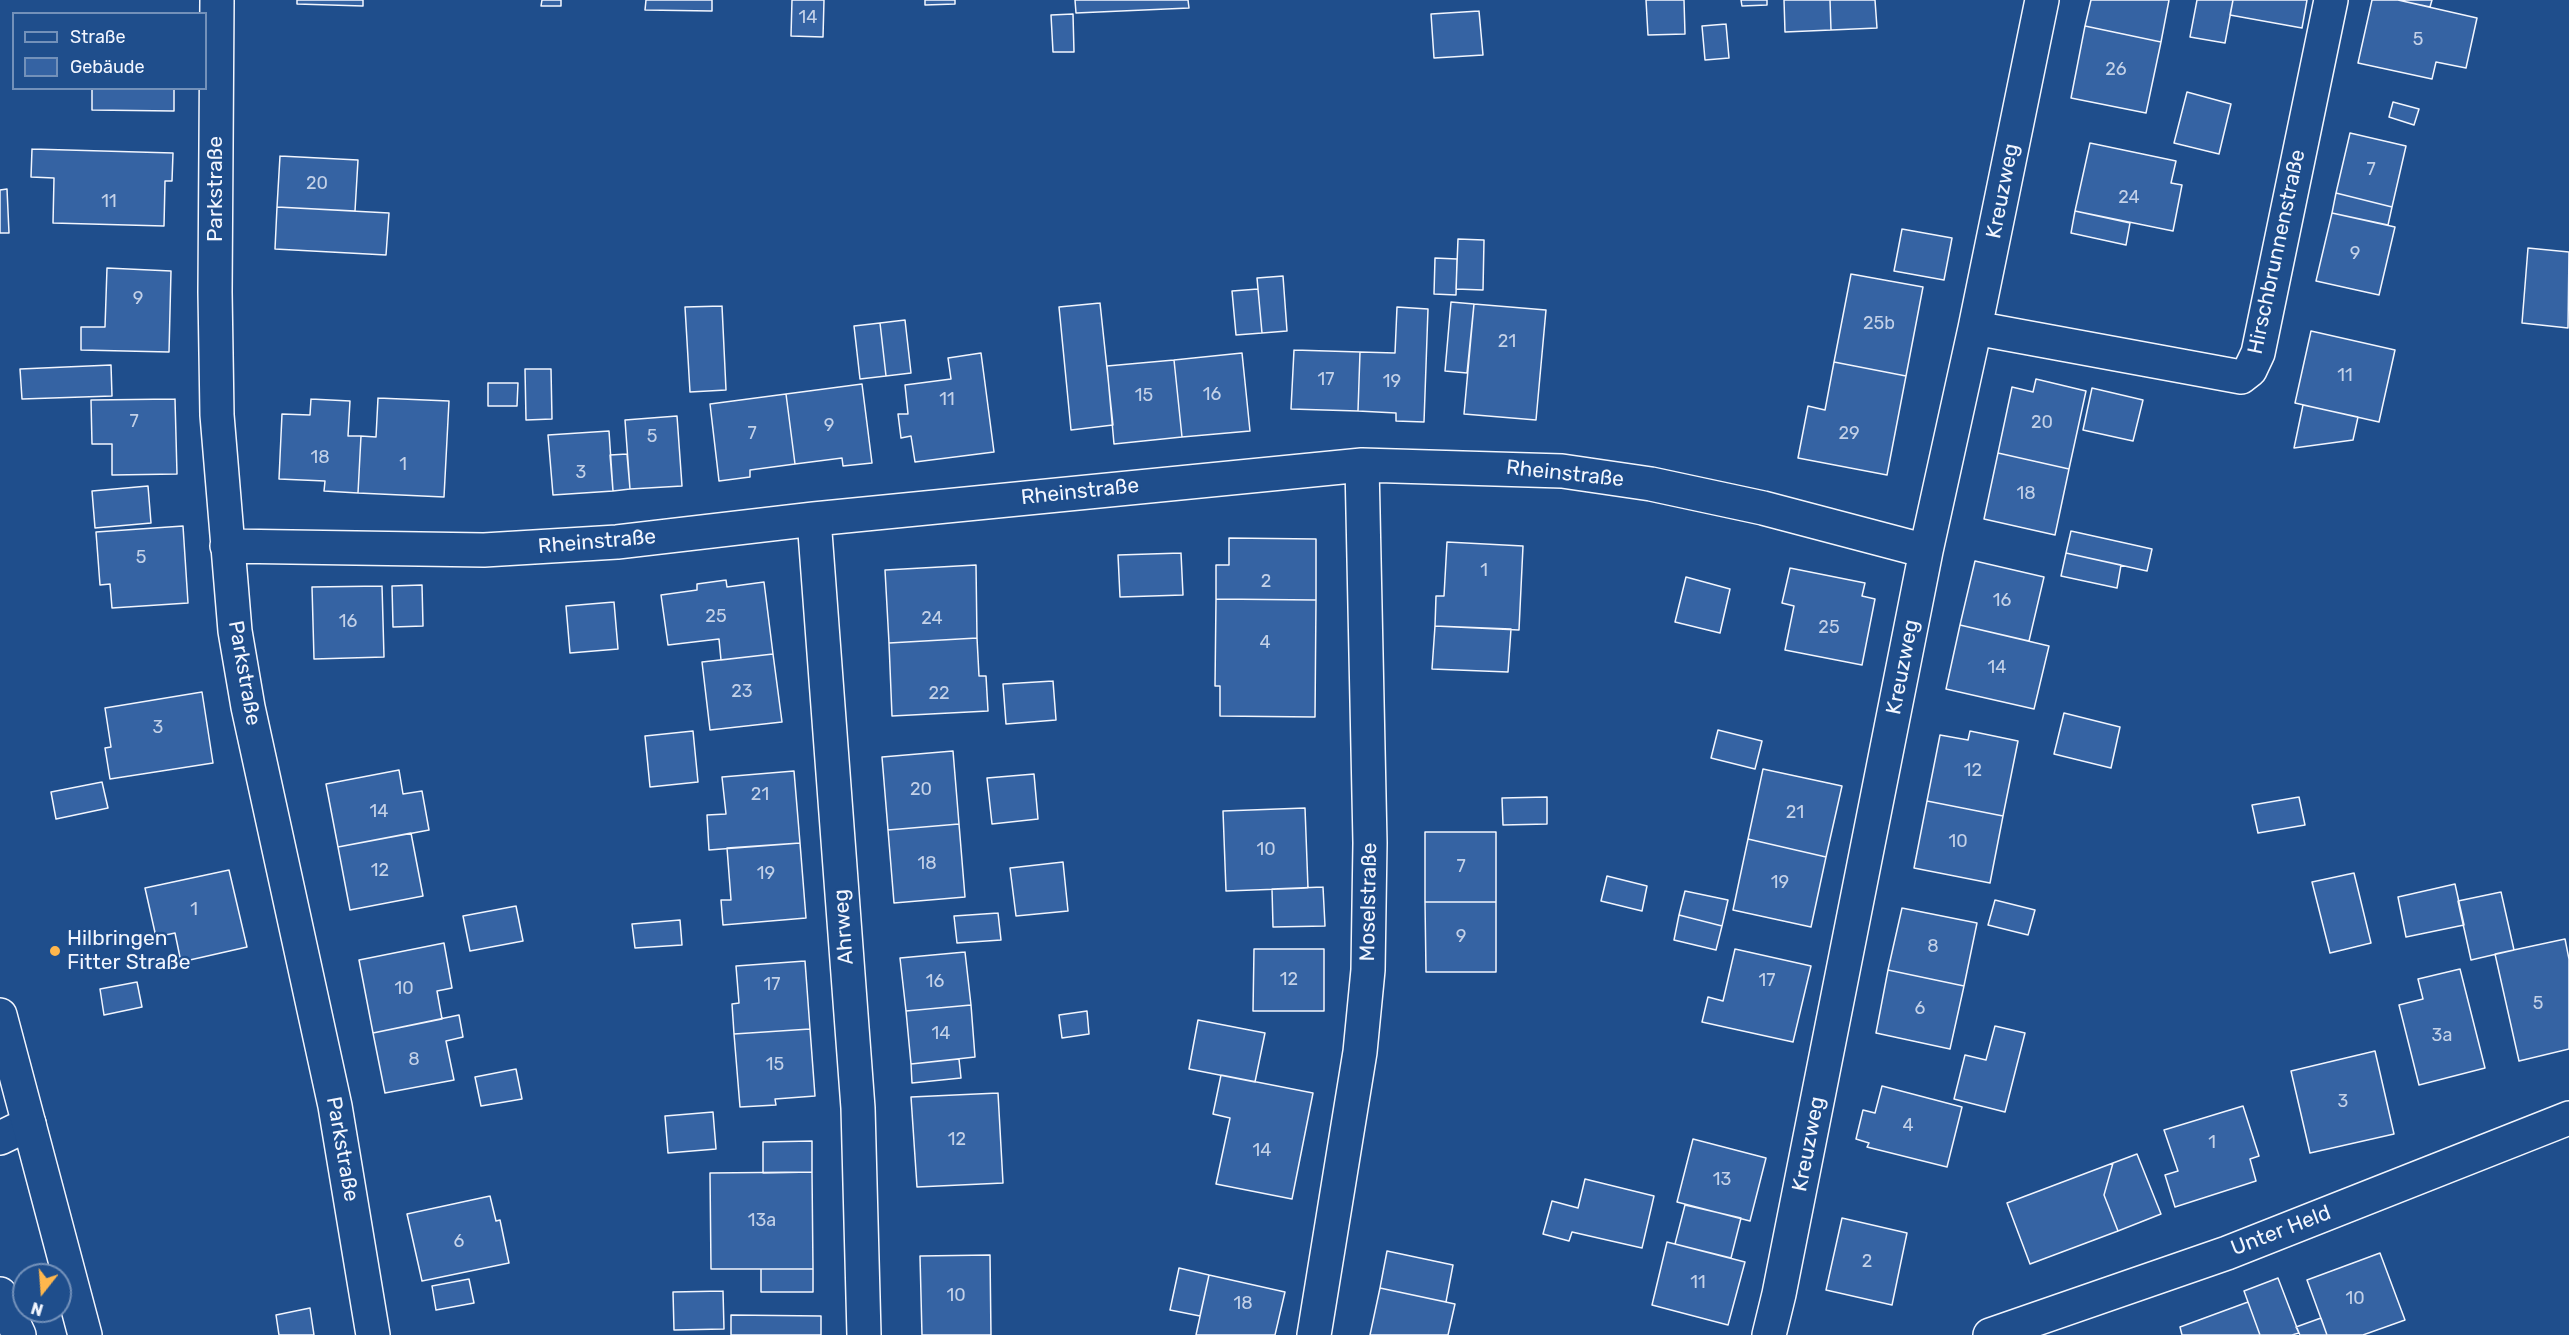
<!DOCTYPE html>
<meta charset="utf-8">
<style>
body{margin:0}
#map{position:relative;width:2569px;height:1335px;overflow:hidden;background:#1f4e8c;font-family:Rubik,sans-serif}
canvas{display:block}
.legend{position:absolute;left:12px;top:12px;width:195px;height:78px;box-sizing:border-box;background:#1f4e8c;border:2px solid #7391ba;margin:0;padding:8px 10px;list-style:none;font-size:18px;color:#f2f6ff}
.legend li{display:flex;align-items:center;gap:12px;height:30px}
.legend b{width:30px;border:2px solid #7391ba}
.north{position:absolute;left:12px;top:1263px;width:60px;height:60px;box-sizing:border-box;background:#1f4e8c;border:2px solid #7391ba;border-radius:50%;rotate:197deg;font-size:16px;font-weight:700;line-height:24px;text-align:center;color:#f2f6ff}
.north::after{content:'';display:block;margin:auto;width:21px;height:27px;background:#ffb74d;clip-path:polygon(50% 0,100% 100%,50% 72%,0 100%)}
</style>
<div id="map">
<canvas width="2569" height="1335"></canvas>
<ul class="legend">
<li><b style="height:8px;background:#1f4e8c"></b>Straße</li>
<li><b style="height:16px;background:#3563a3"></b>Gebäude</li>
</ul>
<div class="north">N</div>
</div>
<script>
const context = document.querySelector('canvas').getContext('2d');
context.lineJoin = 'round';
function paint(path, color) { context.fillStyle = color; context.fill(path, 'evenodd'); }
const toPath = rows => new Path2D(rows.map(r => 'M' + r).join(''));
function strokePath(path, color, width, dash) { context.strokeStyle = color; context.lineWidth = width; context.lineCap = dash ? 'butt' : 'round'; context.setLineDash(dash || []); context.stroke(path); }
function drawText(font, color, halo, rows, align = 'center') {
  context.font = font + ' Rubik,sans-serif'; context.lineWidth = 4.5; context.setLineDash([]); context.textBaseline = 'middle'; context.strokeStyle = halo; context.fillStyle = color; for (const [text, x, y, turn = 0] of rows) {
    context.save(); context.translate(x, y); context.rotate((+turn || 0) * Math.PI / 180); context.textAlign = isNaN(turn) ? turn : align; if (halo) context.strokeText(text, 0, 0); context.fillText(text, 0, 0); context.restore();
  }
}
const building = toPath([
 [297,0,363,0,363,6,297,4,297,0],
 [542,0,561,0,561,6,541,6,542,0],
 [646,0,712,0,712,11,645,10,646,0],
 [792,0,824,0,823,37,791,36,792,0],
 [925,0,955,0,955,4,925,5,925,0],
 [1075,0,1188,0,1189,8,1076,13,1075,0],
 [1646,0,1684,0,1685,34,1648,35,1646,0],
 [1741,0,1767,0,1767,5,1742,6,1741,0],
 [1784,0,1830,0,1831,30,1785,32,1784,0],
 [1830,0,1875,0,1877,28,1831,30,1830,0],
 [2091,0,2169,0,2161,42,2085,26,2091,0],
 [2197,0,2233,0,2225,43,2190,37,2197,0],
 [2233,0,2307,0,2302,28,2230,15,2233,0],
 [2372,0,2398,0,2477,18,2466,68,2436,62,2432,79,2358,63,2372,0],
 [2398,0,2432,0,2430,7,2398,0],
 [1479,11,1483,55,1434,58,1431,14,1479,11],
 [1073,14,1074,52,1053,52,1051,15,1073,14],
 [1726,24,1729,58,1705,60,1702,26,1726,24],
 [2085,26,2161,42,2146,113,2071,98,2085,26],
 [92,88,174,88,174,111,92,110,92,88],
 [2187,92,2231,104,2219,154,2174,143,2187,92],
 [2393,102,2419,109,2414,125,2389,117,2393,102],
 [2350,133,2406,146,2392,207,2336,193,2350,133],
 [2090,143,2176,161,2171,183,2182,185,2173,231,2075,211,2090,143],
 [32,149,173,153,172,181,165,181,164,226,53,223,54,178,31,177,32,149],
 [280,156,358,160,355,211,277,207,280,156],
 [7,189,9,233,0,233,0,190,7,189],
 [2336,193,2392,207,2388,225,2332,213,2336,193],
 [277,207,389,213,386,255,275,249,277,207],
 [2075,211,2130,223,2126,245,2071,233,2075,211],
 [2332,213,2395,227,2379,295,2316,281,2332,213],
 [1902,229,1952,238,1944,280,1894,271,1902,229],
 [1458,239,1484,240,1483,290,1456,289,1458,239],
 [2528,248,2569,252,2568,328,2522,323,2528,248],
 [1435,258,1457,259,1456,295,1434,294,1435,258],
 [107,268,171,271,169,352,81,350,81,327,105,327,107,268],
 [1851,274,1923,287,1906,376,1834,362,1851,274],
 [1283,276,1287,331,1262,333,1257,278,1283,276],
 [1258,289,1262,333,1236,335,1232,291,1258,289],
 [1451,302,1474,304,1467,373,1445,371,1451,302],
 [1100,303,1113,425,1071,430,1059,307,1100,303],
 [1474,304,1546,310,1536,420,1464,414,1474,304],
 [722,306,726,390,690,392,685,307,722,306],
 [1397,307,1428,309,1424,422,1396,421,1396,413,1358,411,1360,352,1395,353,1397,307],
 [905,320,911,373,886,376,880,323,905,320],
 [880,323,886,376,860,379,854,326,880,323],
 [2311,331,2395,350,2379,422,2295,403,2311,331],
 [1294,350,1360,352,1358,411,1291,409,1294,350],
 [981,353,994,452,915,462,911,436,901,438,898,414,908,414,905,385,951,379,948,358,981,353],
 [1242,353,1250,431,1182,437,1174,360,1242,353],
 [1174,360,1182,437,1114,444,1107,366,1174,360],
 [1834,362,1906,376,1887,475,1798,458,1808,406,1825,410,1834,362],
 [111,365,112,396,22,399,20,369,111,365],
 [525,369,551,369,552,419,526,420,525,369],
 [2036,379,2086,391,2069,469,1998,453,2012,387,2033,392,2036,379],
 [488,383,518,383,517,406,488,406,488,383],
 [862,384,872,463,843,466,842,458,795,464,786,394,862,384],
 [2092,388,2143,400,2133,441,2083,430,2092,388],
 [786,394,795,464,750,470,750,477,719,481,710,404,786,394],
 [378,398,449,401,444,497,358,493,361,436,376,437,378,398],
 [175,399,177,474,112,475,112,444,92,444,91,400,175,399],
 [311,399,350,401,348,436,361,436,358,493,324,491,325,481,279,479,282,414,310,415,311,399],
 [2303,405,2358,417,2353,440,2294,448,2303,405],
 [677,416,682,486,630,489,625,420,677,416],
 [609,431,613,491,553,495,548,435,609,431],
 [1998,453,2069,469,2055,535,1984,519,1998,453],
 [627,454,630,489,613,491,610,455,627,454],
 [148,486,151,523,95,528,92,491,148,486],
 [183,526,188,603,112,608,110,584,100,585,96,532,183,526],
 [2071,531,2152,549,2147,571,2066,553,2071,531],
 [1229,538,1316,539,1316,600,1216,599,1216,565,1229,565,1229,538],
 [1447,542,1523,546,1519,630,1435,626,1436,596,1444,596,1447,542],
 [1181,553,1183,595,1120,597,1118,555,1181,553],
 [2066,553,2121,565,2117,588,2061,576,2066,553],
 [1975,561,2044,577,2029,641,1960,625,1975,561],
 [976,565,977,638,889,643,885,570,976,565],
 [1790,568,1865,583,1862,596,1875,599,1862,665,1785,650,1794,606,1782,603,1790,568],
 [1686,577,1730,589,1720,633,1675,622,1686,577],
 [726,580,727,587,764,582,773,654,721,660,719,639,668,645,661,595,697,590,697,584,726,580],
 [422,585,423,626,393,627,392,586,422,585],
 [382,586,384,657,314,659,312,587,382,586],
 [1216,599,1316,600,1315,717,1220,716,1220,686,1215,686,1216,599],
 [614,602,618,649,570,653,566,606,614,602],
 [1960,625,2049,646,2034,709,1946,689,1960,625],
 [1435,626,1511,629,1508,672,1432,669,1435,626],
 [977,638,979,676,986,676,988,711,892,716,889,643,977,638],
 [773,654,782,722,710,730,702,662,773,654],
 [1053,681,1056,720,1006,724,1003,684,1053,681],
 [202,692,213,763,110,779,105,748,111,747,105,708,202,692],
 [2064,713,2120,727,2111,768,2054,754,2064,713],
 [1718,730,1762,741,1755,769,1711,758,1718,730],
 [693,731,698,782,650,787,645,736,693,731],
 [1970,731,2018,741,2003,816,1927,801,1940,735,1968,740,1970,731],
 [953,751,959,824,888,830,882,757,953,751],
 [1763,769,1842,786,1826,857,1748,839,1763,769],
 [399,770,403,794,422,791,429,830,338,847,326,784,399,770],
 [794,771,800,843,709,850,707,815,726,814,722,777,794,771],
 [1034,774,1038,819,992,824,987,778,1034,774],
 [102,782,108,808,56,819,51,792,102,782],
 [1547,797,1547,824,1503,825,1502,798,1547,797],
 [2299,797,2305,825,2258,833,2252,805,2299,797],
 [1927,801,2003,816,1990,883,1914,868,1927,801],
 [1305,808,1308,888,1226,891,1223,811,1305,808],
 [959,824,965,897,894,903,888,830,959,824],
 [1425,832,1496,832,1496,902,1425,902,1425,832],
 [411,833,423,896,350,910,338,847,411,833],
 [1748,839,1826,857,1811,927,1733,910,1748,839],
 [800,843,806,918,723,925,721,900,731,900,727,848,800,843],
 [1063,862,1068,911,1016,916,1010,868,1063,862],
 [229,870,247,947,181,962,175,933,156,937,145,888,229,870],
 [2354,873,2371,943,2330,953,2312,882,2354,873],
 [1607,876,1647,886,1642,911,1601,901,1607,876],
 [2455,884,2464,925,2406,937,2398,897,2455,884],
 [1323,887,1325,926,1273,927,1272,889,1323,887],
 [1685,891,1728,900,1722,926,1679,915,1685,891],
 [2501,892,2514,950,2471,960,2458,901,2501,892],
 [1995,900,2035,910,2028,935,1988,925,1995,900],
 [1425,902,1496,902,1496,972,1426,972,1425,902],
 [516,906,523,941,470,951,463,916,516,906],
 [1902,908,1977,923,1964,986,1888,970,1902,908],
 [998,913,1001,940,957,943,954,916,998,913],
 [1679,915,1722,926,1716,950,1674,940,1679,915],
 [680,920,682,945,635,948,632,924,680,920],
 [2565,939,2569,959,2569,1049,2519,1061,2495,954,2565,939],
 [444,943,452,988,437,991,442,1019,373,1033,359,960,444,943],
 [1254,949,1324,949,1324,1011,1253,1011,1254,949],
 [1735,949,1811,966,1793,1042,1702,1022,1708,997,1723,1001,1735,949],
 [965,952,971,1005,906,1011,900,958,965,952],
 [805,961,810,1029,734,1034,732,1004,739,1003,736,966,805,961],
 [2460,969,2485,1068,2419,1085,2399,1005,2423,999,2418,979,2460,969],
 [1888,970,1964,986,1950,1049,1876,1033,1888,970],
 [137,982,142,1007,104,1015,100,989,137,982],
 [971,1005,975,1057,911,1064,906,1011,971,1005],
 [1087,1011,1089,1034,1062,1038,1059,1015,1087,1011],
 [459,1015,463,1037,446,1041,454,1080,385,1093,373,1033,459,1015],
 [1198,1020,1265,1033,1255,1082,1189,1069,1198,1020],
 [1995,1026,2025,1033,2005,1112,1954,1099,1965,1055,1986,1060,1995,1026],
 [810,1029,815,1096,775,1099,776,1105,740,1107,734,1034,810,1029],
 [2375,1051,2394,1134,2310,1153,2291,1071,2375,1051],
 [959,1059,961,1078,912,1083,911,1064,959,1059],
 [516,1069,522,1099,481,1106,475,1077,516,1069],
 [1221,1075,1313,1093,1292,1199,1216,1184,1230,1118,1213,1114,1221,1075],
 [1882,1086,1962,1107,1947,1167,1867,1147,1869,1143,1856,1139,1863,1110,1875,1113,1882,1086],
 [998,1093,1003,1183,917,1187,911,1097,998,1093],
 [2243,1106,2259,1156,2250,1159,2256,1181,2175,1207,2165,1175,2178,1171,2164,1130,2243,1106],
 [713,1112,716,1149,668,1153,665,1116,713,1112],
 [1693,1139,1766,1158,1750,1221,1677,1202,1693,1139],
 [812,1141,812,1172,763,1173,763,1142,812,1141],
 [2137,1154,2161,1214,2118,1231,2104,1195,2113,1163,2137,1154],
 [2113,1163,2104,1195,2118,1231,2030,1264,2007,1203,2113,1163],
 [812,1172,813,1269,711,1269,710,1173,812,1172],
 [1585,1179,1654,1196,1642,1248,1572,1232,1569,1241,1543,1234,1552,1201,1578,1208,1585,1179],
 [490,1196,496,1221,500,1220,509,1263,422,1281,407,1214,490,1196],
 [1685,1205,1741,1218,1731,1258,1675,1244,1685,1205],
 [1842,1218,1907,1233,1892,1305,1826,1290,1842,1218],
 [1667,1242,1745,1262,1728,1325,1652,1305,1667,1242],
 [1387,1251,1453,1265,1446,1302,1380,1288,1387,1251],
 [2380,1253,2405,1320,2363,1335,2327,1335,2307,1280,2380,1253],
 [990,1255,991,1335,922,1335,920,1256,990,1255],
 [1179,1268,1209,1275,1200,1316,1170,1310,1179,1268],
 [761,1269,813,1269,813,1292,761,1292,761,1269],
 [1209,1275,1285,1292,1275,1335,1196,1335,1209,1275],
 [2278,1278,2299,1333,2292,1335,2260,1335,2244,1291,2278,1278],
 [469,1279,474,1303,436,1310,432,1286,469,1279],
 [1380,1288,1455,1304,1448,1335,1370,1335,1380,1288],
 [723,1291,724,1329,674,1330,673,1292,723,1291],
 [2248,1302,2260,1335,2182,1335,2180,1327,2248,1302],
 [310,1308,314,1335,279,1335,276,1315,310,1308],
 [731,1315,821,1316,821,1335,731,1335,731,1315],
 [2321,1318,2327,1335,2300,1335,2296,1327,2321,1318]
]);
paint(building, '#3563a3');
strokePath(building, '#f2f6ff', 1.5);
const street = toPath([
 [217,0,215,292,217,415,235,631,248,707,335,1106,373,1335],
 [1975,328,2241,377,2250,370,2258,353,2331,0],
 [814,519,858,1108,864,1335],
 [227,546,484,550,617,542,814,519,1362,465,1562,471,1651,484,1763,508,1926,551],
 [0,1138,29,1124],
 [0,1294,19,1335],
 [1314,1335,1360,1052,1368,970,1370,843,1362,465],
 [1769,1335,1779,1294,1926,551,1975,328,2042,0],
 [1990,1335,2227,1253,2569,1118]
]);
const secondary = toPath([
 [0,1015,85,1335]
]);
strokePath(street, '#f2f6ff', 36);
strokePath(secondary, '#f2f6ff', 36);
strokePath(street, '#1f4e8c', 33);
strokePath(secondary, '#1f4e8c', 33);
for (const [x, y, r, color] of [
 [55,951,6,"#ffb74d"]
]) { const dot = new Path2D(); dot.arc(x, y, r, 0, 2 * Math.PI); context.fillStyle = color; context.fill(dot); strokePath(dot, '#1f4e8c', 2); }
drawText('18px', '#c3d1e8', null, [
 ["14",808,18],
 ["5",2418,40],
 ["26",2116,70],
 ["7",2371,170],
 ["20",317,184],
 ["24",2129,198],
 ["11",109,202],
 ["9",2355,254],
 ["9",138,299],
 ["25b",1879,324],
 ["21",1507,342],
 ["11",2345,376],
 ["17",1326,380],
 ["19",1392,382],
 ["16",1212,395],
 ["15",1144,396],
 ["11",947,400],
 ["7",134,422],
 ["20",2042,423],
 ["9",829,426],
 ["7",752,434],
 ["29",1849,434],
 ["5",652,437],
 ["18",320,458],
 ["1",403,465],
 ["3",581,473],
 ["18",2026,494],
 ["5",141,558],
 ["1",1484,571],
 ["2",1266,582],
 ["16",2002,601],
 ["25",716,617],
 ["24",932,619],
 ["16",348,622],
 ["25",1829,628],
 ["4",1265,643],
 ["14",1997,668],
 ["23",742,692],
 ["22",939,694],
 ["3",158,728],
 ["12",1973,771],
 ["20",921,790],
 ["21",760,795],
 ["14",379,812],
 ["21",1795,813],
 ["10",1958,842],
 ["10",1266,850],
 ["18",927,864],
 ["7",1461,867],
 ["12",380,871],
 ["19",766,874],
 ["19",1780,883],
 ["1",194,910],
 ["9",1461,937],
 ["8",1933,947],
 ["12",1289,980],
 ["17",1767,981],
 ["16",935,982],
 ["17",772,985],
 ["10",404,989],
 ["5",2538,1004],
 ["6",1920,1009],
 ["14",941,1034],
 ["3a",2442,1036],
 ["8",414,1060],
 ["15",775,1065],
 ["3",2343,1102],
 ["4",1908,1126],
 ["12",957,1140],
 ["1",2212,1143],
 ["14",1262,1151],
 ["13",1722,1180],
 ["13a",762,1221],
 ["6",459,1242],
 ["2",1867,1262],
 ["11",1698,1283],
 ["10",956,1296],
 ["10",2355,1299],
 ["18",1243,1304]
]);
drawText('21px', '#f2f6ff', '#1f4e8c', [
 ["Parkstraße",216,189,-90],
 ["Kreuzweg",2003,191,-79],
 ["Hirschbrunnenstraße",2277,252,-78],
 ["Rheinstraße",1565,474,6],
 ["Rheinstraße",1080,492,-6],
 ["Rheinstraße",597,542,-5],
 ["Kreuzweg",1903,667,-79],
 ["Parkstraße",244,673,80],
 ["Moselstraße",1369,902,-89],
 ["Ahrweg",844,927,-94],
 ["Kreuzweg",1809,1144,-79],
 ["Parkstraße",342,1149,80],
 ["Unter Held",2281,1231,-21]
]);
drawText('21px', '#f2f6ff', '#1f4e8c', [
 ["Hilbringen",67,939],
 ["Fitter Straße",67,963]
], 'left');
</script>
